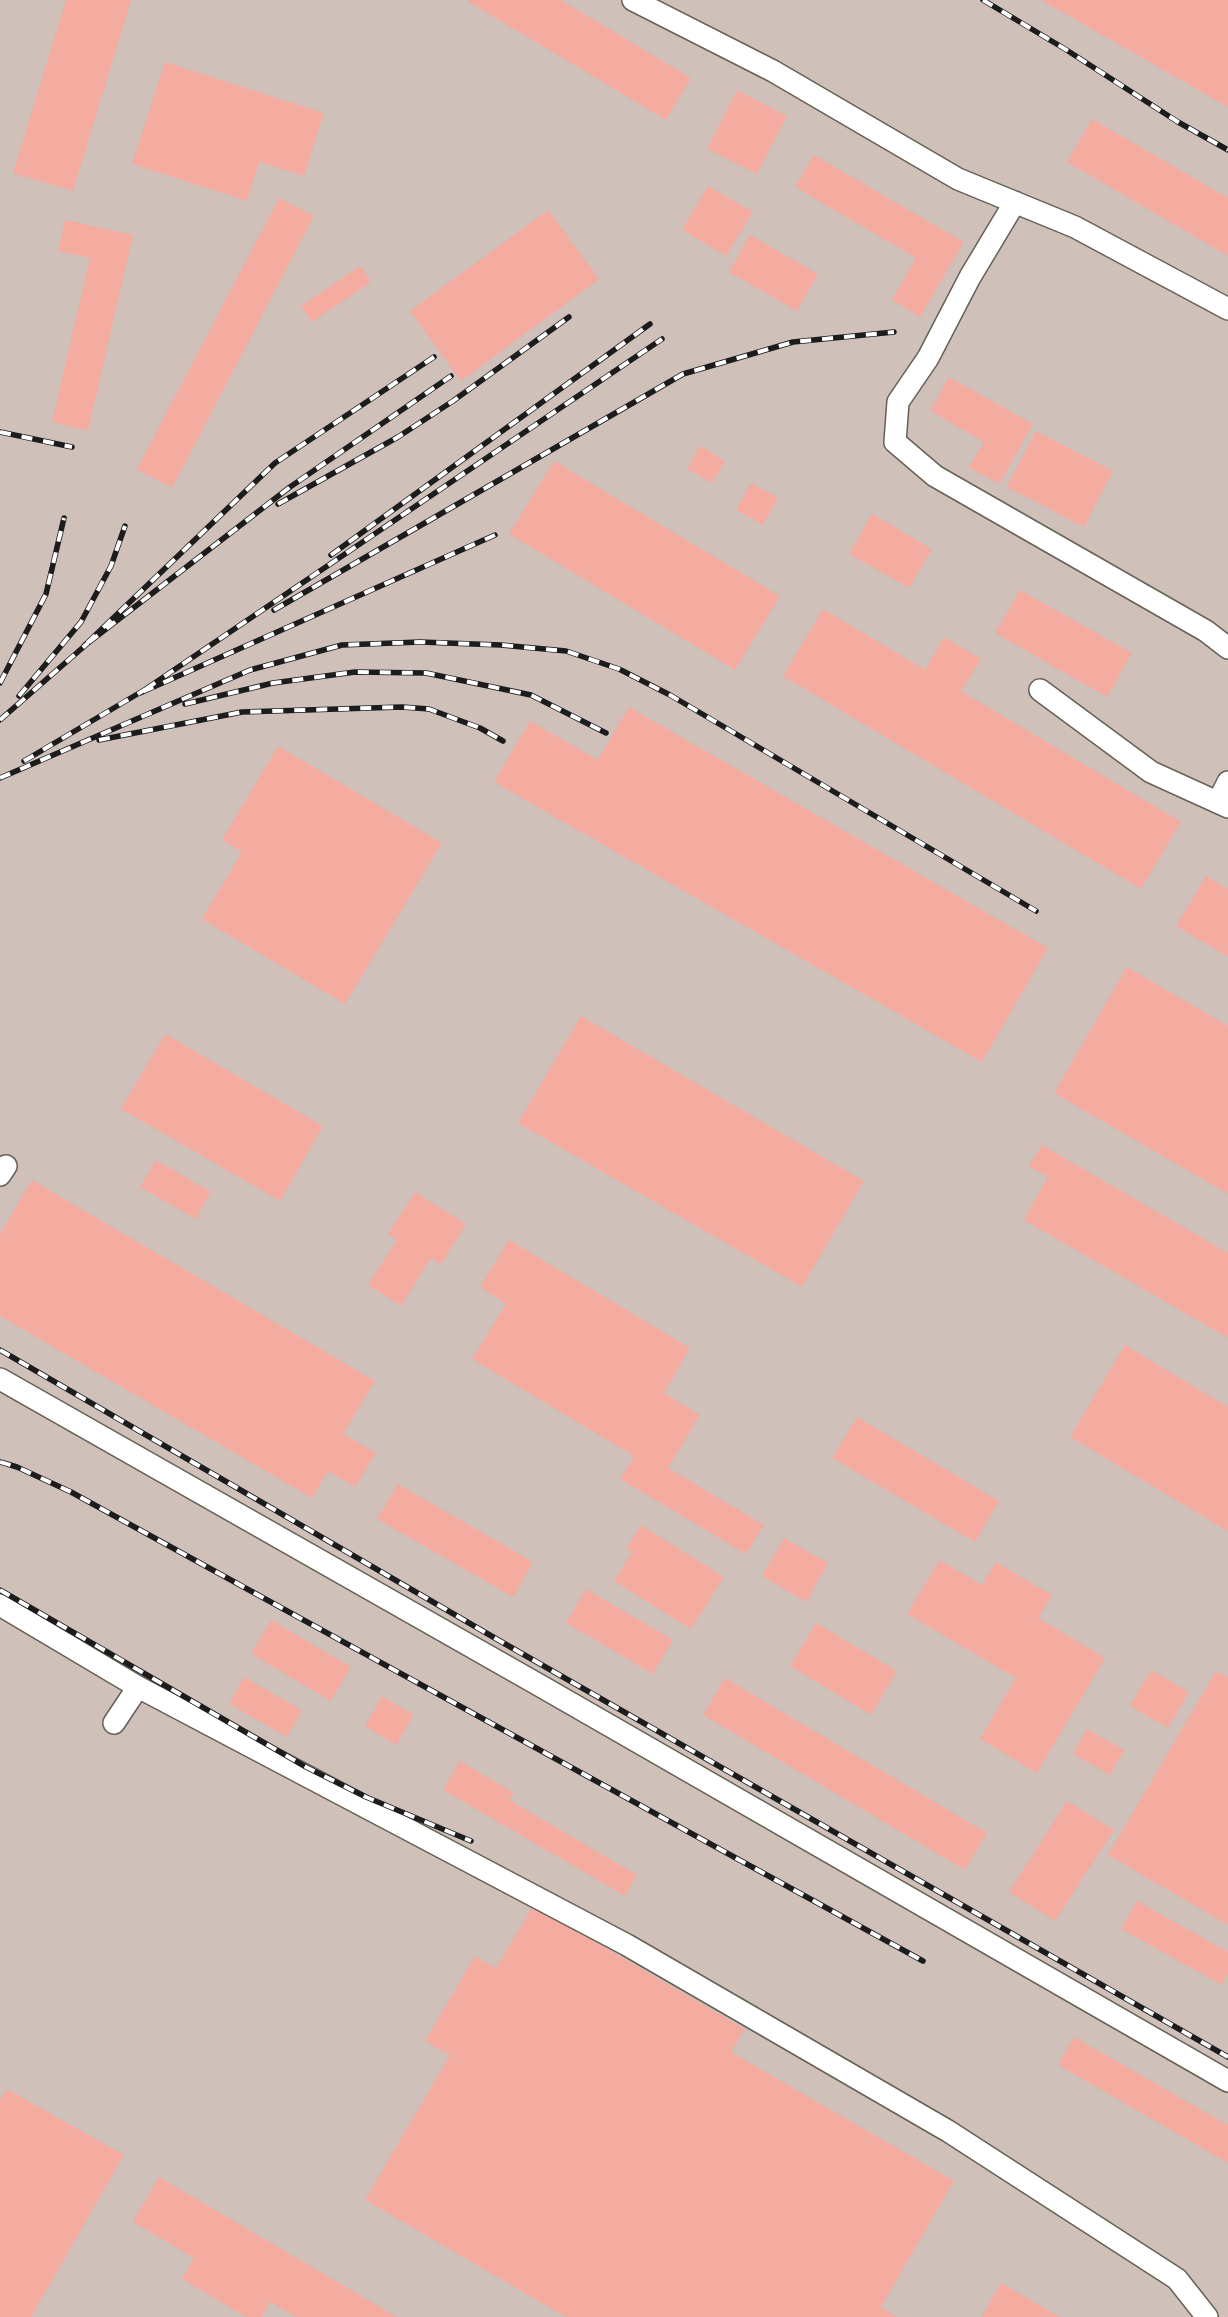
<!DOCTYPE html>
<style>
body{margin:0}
canvas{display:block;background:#ede0bf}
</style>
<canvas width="1228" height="2317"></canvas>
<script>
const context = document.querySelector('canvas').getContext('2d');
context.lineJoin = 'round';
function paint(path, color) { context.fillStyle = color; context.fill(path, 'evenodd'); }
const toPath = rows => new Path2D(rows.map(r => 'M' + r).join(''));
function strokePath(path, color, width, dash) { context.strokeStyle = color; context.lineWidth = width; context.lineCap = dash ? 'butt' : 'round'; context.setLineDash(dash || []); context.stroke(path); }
paint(toPath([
 [0,0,1228,0,1228,2317,0,2317]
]), '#cfc0ba');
paint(toPath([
 [66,0,131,0,73,191,13,173],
 [468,0,561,0,691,78,666,120,467,1],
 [1041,0,1228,0,1228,107],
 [165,62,324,113,304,176,259,162,247,201,132,164],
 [737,90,787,116,757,174,707,149],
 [1092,119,1228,198,1228,256,1067,162],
 [814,155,964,242,920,317,892,300,916,258,795,187],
 [708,186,753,212,726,256,682,230],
 [279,198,314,216,172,488,137,469],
 [548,210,599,279,461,381,410,311],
 [65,220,133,235,88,431,52,422,90,258,58,251],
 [750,235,818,274,797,311,729,272],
 [360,266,371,282,312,322,301,306],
 [949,377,1033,424,999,484,969,467,984,442,930,411],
 [1036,431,1113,471,1084,527,1007,487],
 [700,446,725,461,712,483,687,469],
 [554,461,780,596,735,670,509,534],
 [751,483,778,498,763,525,736,510],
 [872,514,932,549,909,588,849,554],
 [1020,590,1132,653,1107,697,995,633],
 [823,609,925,670,944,637,981,659,961,691,1181,822,1141,889,783,676],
 [629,707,1048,948,982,1062,494,782,530,721,598,760],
 [278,746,442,843,345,1004,202,919,242,852,222,840],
 [1206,876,1228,889,1228,957,1176,926],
 [1127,967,1228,1026,1228,1194,1054,1093],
 [581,1016,864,1181,802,1287,518,1123],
 [165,1034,323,1126,280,1201,121,1109],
 [1042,1145,1228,1253,1228,1338,1024,1220,1048,1177,1029,1166],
 [156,1160,211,1192,196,1219,140,1187],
 [32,1180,375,1381,343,1434,376,1453,355,1487,328,1471,312,1498,0,1316,0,1234],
 [415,1192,466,1224,441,1264,431,1258,401,1306,368,1285,397,1240,388,1234],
 [509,1240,690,1348,664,1393,700,1415,668,1468,764,1525,746,1554,620,1479,634,1456,472,1359,506,1304,480,1287],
 [1125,1345,1228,1407,1228,1531,1070,1437],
 [857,1417,999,1501,975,1542,832,1458],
 [398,1484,533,1562,513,1597,377,1519],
 [641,1525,724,1577,691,1629,614,1581,632,1552,626,1548],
 [784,1538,828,1563,806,1602,762,1576],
 [940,1560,982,1585,996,1562,1052,1595,1038,1618,1105,1658,1037,1773,980,1739,1016,1678,907,1614],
 [586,1589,673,1640,653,1674,566,1623],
 [271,1620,351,1667,331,1701,251,1654],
 [816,1623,897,1671,871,1715,790,1666],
 [1151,1670,1189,1692,1168,1728,1130,1706],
 [1216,1671,1228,1678,1228,1925,1108,1855],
 [244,1677,302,1710,287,1737,229,1704],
 [725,1678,987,1833,965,1870,703,1715],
 [382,1696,414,1715,396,1745,365,1726],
 [1087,1729,1124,1750,1110,1775,1073,1754],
 [460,1761,514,1793,509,1800,637,1875,625,1896,443,1790],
 [1067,1801,1114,1830,1055,1921,1009,1892],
 [1137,1901,1228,1952,1228,1974,1222,1985,1121,1929],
 [533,1906,745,2029,731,2052,954,2181,881,2307,897,2317,566,2317,365,2200,450,2055,425,2041,475,1956,496,1968],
 [1074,2037,1228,2125,1228,2163,1058,2065],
 [7,2089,124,2155,31,2317,0,2317,0,2101],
 [159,2177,397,2317,296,2317,270,2302,261,2317,246,2317,182,2279,194,2258,133,2222],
 [1001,2283,1060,2317,981,2317]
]), '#f4aba0');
const minor = toPath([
 [633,0,773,71,958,179,1075,227,1228,309],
 [1015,202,970,277,928,358,898,402,895,442,935,476,1206,631,1228,648],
 [1040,690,1151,772,1228,807],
 [1218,802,1228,782],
 [0,1175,6,1166],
 [0,1379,539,1685,1228,2081],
 [0,1605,138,1687,114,1723],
 [138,1687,627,1945,948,2131,1177,2279,1207,2317]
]);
strokePath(minor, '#656155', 24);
strokePath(minor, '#fff', 21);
const rail = toPath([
 [983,0,1065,49,1178,122,1228,150],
 [434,357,275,463,84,646,290,487,451,376],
 [0,432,72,447],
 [278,504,398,437,453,401,569,317],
 [495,535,140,693,662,339],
 [331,555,650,324],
 [274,610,683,374,793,342,894,332],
 [0,683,46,594,64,518],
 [19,696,81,622,111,566,125,526],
 [185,704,273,683,355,672,426,673,531,695,606,733],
 [0,720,88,643],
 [99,740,242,712,402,707,429,709,480,728,503,741],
 [24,761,146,689],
 [0,778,250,670,342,645,420,642,501,645,566,651,619,669,670,695,1036,911],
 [0,1350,500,1641,1228,2057],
 [0,1462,17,1467,71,1492,923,1961],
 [0,1590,306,1767,366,1797,471,1841]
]);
strokePath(rail, '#1c1c1c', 5.5);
strokePath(rail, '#fff', 4, [11]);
</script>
